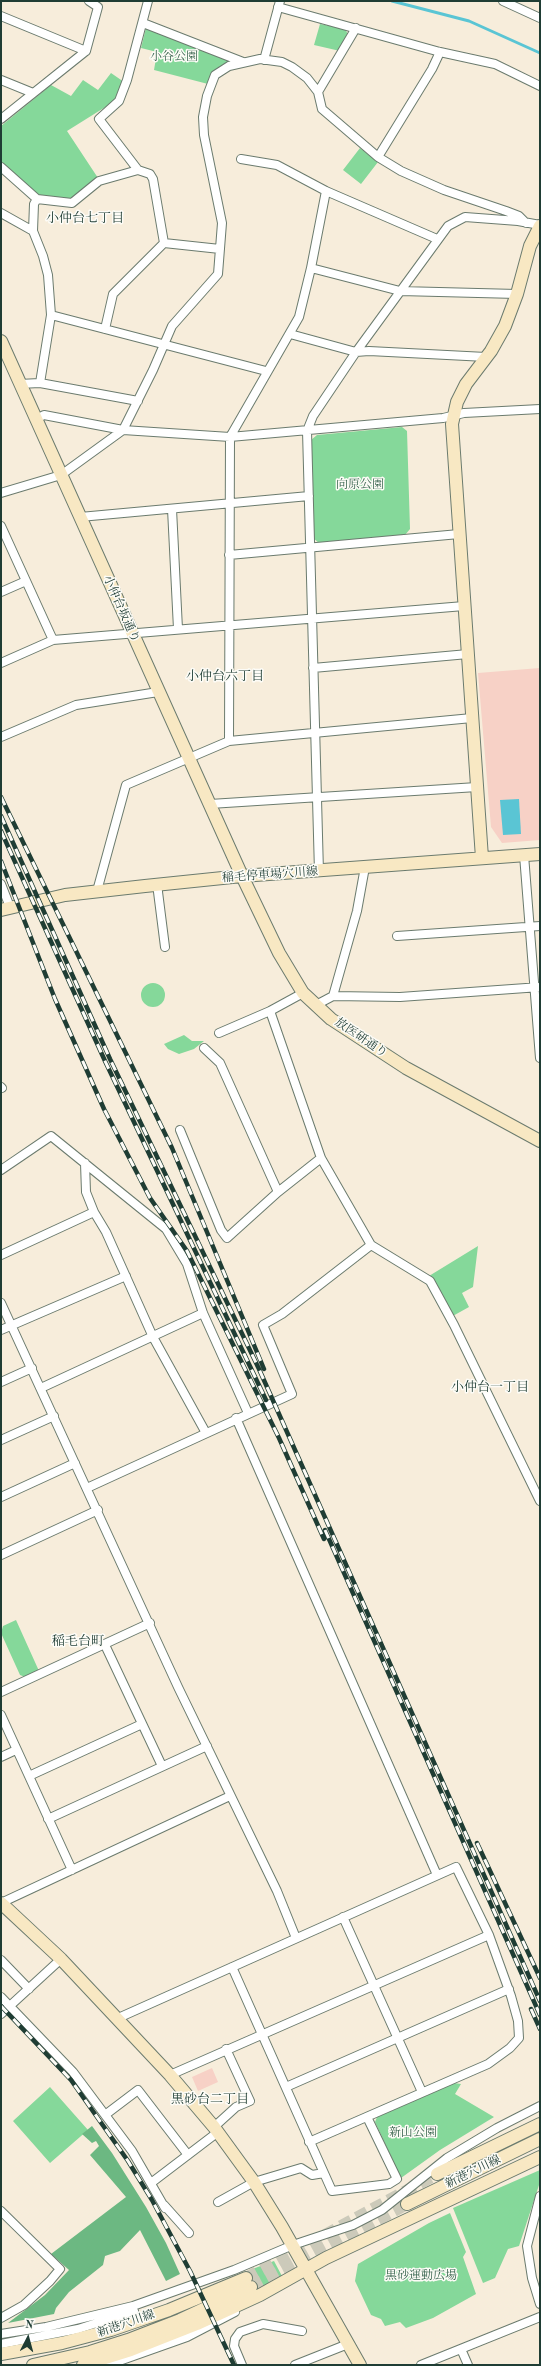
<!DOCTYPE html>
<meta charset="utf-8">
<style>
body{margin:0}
#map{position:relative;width:541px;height:2366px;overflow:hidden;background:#f7eddb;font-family:"Old Standard TT",serif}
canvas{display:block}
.frame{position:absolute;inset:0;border:2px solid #1f3d34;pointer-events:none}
.north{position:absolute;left:8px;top:2318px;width:40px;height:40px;-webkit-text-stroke:3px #fdfcf7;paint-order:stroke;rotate:6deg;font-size:11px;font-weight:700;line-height:16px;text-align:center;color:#1f3d34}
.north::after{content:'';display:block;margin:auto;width:14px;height:18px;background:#1f3d34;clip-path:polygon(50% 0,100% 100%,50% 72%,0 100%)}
</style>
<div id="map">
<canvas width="541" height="2366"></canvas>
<div class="frame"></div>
<div class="north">N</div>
</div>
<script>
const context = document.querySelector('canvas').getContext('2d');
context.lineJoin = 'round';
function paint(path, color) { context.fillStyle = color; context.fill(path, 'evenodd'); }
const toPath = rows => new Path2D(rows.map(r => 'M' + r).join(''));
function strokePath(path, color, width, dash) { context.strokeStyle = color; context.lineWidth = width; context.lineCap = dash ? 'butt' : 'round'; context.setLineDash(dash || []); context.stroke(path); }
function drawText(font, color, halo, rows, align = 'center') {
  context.font = font + ' "Old Standard TT","Noto Serif JP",serif'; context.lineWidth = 3; context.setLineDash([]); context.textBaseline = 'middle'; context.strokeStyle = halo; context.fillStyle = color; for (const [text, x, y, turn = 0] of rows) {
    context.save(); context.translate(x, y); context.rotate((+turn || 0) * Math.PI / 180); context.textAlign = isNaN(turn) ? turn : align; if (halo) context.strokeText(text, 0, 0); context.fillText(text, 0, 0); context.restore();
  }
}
paint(toPath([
 [540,668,540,840,502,843,491,827,478,673],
 [212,2068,218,2082,198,2091,192,2077]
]), '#f7d1c6');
paint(toPath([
 [320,24,345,29,349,36,340,51,314,45],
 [146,28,227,56,229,61,216,70,208,84,154,70,157,52,141,48],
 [111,73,124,82,115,101,67,131,98,178,71,201,39,197,1,164,1,126,51,85,71,96,83,80,98,90],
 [360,148,378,162,361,184,343,170],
 [402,427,407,431,410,529,405,535,319,543,313,538,311,440,317,435],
 '141 995a12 12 0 1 1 24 0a12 12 0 1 1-24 0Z',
 [184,1035,192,1041,204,1041,194,1049,179,1054,168,1049,164,1044],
 [478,1246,473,1287,462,1293,469,1307,451,1317,429,1276],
 [16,1620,39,1671,25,1677,20,1675,1,1633,3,1626],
 [454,2083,461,2084,455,2094,494,2117,440,2150,401,2178,375,2122,377,2117],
 [50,2087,88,2130,50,2163,13,2121],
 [540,2170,540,2182,519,2246,508,2249,495,2278,483,2283,453,2208],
 [450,2213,466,2252,463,2257,476,2294,433,2318,406,2328,400,2322,385,2326,381,2319,371,2315,355,2281,358,2264,429,2223],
 [274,2261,283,2278,257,2292,247,2271]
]), '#85d89a');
paint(toPath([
 [92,2126,112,2153,146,2207,166,2243,180,2274,166,2281,140,2230,120,2251,105,2256,103,2265,69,2292,56,2308,54,2314,8,2323,45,2295,69,2270,51,2254,126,2197,90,2155,99,2146,96,2141,92,2143,82,2134]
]), '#6cb882');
paint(toPath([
 [519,799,521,834,503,835,500,800]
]), '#5ac5d4');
strokePath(toPath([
 [392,1,469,21,540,53]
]), '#5ac5d4', 3);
strokePath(toPath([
 [246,2278,437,2174],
 [251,2287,407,2204]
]), '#cccaba', 12, [12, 6]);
const street = toPath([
 [148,1,127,80,119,101,99,119,138,170,150,174,153,179,164,243,220,249],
 [503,1,540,18],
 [278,7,440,52,495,64,540,86],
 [1,16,86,51],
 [143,23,243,62],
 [264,60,280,1],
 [1,80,33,93],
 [318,92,356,28],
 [1,119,86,51,98,7,89,1],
 [378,157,432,69,440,52],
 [241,159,277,165,326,191,437,239],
 [1,167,37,199],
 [1,213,33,231],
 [311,268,400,291,517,294],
 [51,315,266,371],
 [105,329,113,294,164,243],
 [290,334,356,352,369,351,486,357],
 [40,383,138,401],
 [19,384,40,383,51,315,48,275,43,256,33,231,34,204,37,199,72,203,99,181,138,170],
 [36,419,44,415,123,430,230,437,443,418,464,413,540,409],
 [1,493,61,475,123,430,153,370,172,326,218,274,222,223,204,135,203,117,207,96,215,75,229,66,260,59,282,62,292,67,307,78,318,92,322,109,378,157,401,171,444,190,506,211,519,216,526,223],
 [172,509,178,629],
 [80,517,309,496],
 [1,526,53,640],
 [229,555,459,534],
 [1,592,26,581],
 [1,663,53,640,464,606],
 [313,668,468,654],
 [1,737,76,705,158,692],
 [229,741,230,437,299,317,311,268,326,191],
 [210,804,477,787],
 [524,855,540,1058],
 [319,872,307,431,313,416,356,352,448,226,465,217,518,221,540,225],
 [1,884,10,907],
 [157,884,165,947],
 [97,891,126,785,229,741,472,718],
 [397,936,540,926],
 [333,996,357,911,365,867],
 [316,1005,333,996,400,997,540,987],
 [219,1033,270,1011,303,993],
 [204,1048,220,1063,278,1192,321,1158],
 [1,1087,2,1088],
 [180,1130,221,1230,227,1238,278,1192],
 [85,1163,86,1192,94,1212,106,1232,153,1337,206,1433],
 [1,1170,51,1136,166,1229,187,1264,203,1313,248,1413],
 [371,1245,430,1281,454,1325,540,1501],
 [1,1255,94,1212],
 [1,1303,178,1687,277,1891,296,1938],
 [1,1330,126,1276],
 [1,1382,32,1368],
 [41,1388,203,1313],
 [236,1418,437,1875],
 [1,1440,54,1416],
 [87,1488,292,1394,263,1325,282,1314,371,1245,321,1158,270,1011],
 [1,1497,75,1463],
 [1,1555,98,1510],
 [105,1645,162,1766],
 [1,1692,150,1623],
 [1,1715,72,1870],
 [1,1757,16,1750],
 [29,1776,142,1724],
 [48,1819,207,1746],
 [1,1903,230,1796],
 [343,1917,422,2092],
 [1,1960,29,1989],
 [232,1967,332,2191,389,2184,397,2179,367,2117],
 [1,1997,73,2072,132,2151,165,2208],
 [1,2014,61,1959],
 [116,2019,456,1867,489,1935,511,1996,518,2021,519,2038,510,2048,488,2064,309,2142],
 [170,2075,489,1935],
 [286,2087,509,1989],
 [105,2115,138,2090,188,2155],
 [214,2127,236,2107,250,2101,226,2049],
 [151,2183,218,2132],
 [540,2196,527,2246,532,2278,540,2304],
 [218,2202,254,2182,301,2168,312,2175,324,2173],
 [164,2205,189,2233],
 [1,2211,60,2269,50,2281,24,2305,1,2318],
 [1,2334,46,2327,133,2306,234,2270,293,2245,353,2225,382,2210,447,2158,497,2128,540,2106],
 [1,2344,78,2329,134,2311],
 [461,2349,468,2365],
 [108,2365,187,2337,235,2312],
 [242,2365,234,2346,235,2339,240,2332,263,2324,302,2331],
 [295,2365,348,2344],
 [421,2365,540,2317]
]);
const secondary = toPath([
 [1,341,242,876,279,953,303,993,331,1019,406,1068,540,1141],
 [482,858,452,424,457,402,466,384,491,351,505,326,517,294,530,246,540,226],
 [1,910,65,895,145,886,242,876,540,854],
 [1,1903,61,1959,170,2075,214,2127,254,2182,282,2227,360,2365],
 [437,2174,540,2124],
 [407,2204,540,2139],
 [1,2354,62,2343,111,2330,169,2310,246,2278],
 [33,2365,90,2352,128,2340,180,2320,251,2287],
 [83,2365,131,2350,197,2324,260,2295,326,2258,540,2157]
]);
strokePath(street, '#6b7b6e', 10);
strokePath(secondary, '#6b7b6e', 14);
strokePath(street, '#fff', 8);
strokePath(secondary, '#f8e8c3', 12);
const rail = toPath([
 [1,797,172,1148,264,1369],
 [1,816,110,1059,259,1369,540,2001],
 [1,831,105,1061,266,1400],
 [1,861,55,999,104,1109,150,1198,187,1251,279,1438,324,1539],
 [325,1530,540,2015],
 [477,1843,540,1978],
 [1,2006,71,2080,128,2161,152,2200,190,2271,234,2365],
 [531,2009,540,2029]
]);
strokePath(rail, '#1f3d34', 4.5);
strokePath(rail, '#fdfcf7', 3, [9]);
drawText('12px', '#38644e', '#fdfcf7', [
 ["小谷公園",174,57],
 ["向原公園",360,485],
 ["新山公園",413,2133],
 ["黒砂運動広場",421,2276]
]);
drawText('12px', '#1f3d34', '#fdfcf7', [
 ["小仲台坂通り",121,609,66],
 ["稲毛停車場穴川線",270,875,-4],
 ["放医研通り",361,1038,34],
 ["新港穴川線",473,2172,-26],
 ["新港穴川線",126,2324,-19]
]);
drawText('13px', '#1f3d34', '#fdfcf7', [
 ["小仲台七丁目",85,219],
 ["小仲台六丁目",225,677],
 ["小仲台一丁目",490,1388],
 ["稲毛台町",78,1642],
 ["黒砂台二丁目",210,2100]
]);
</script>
